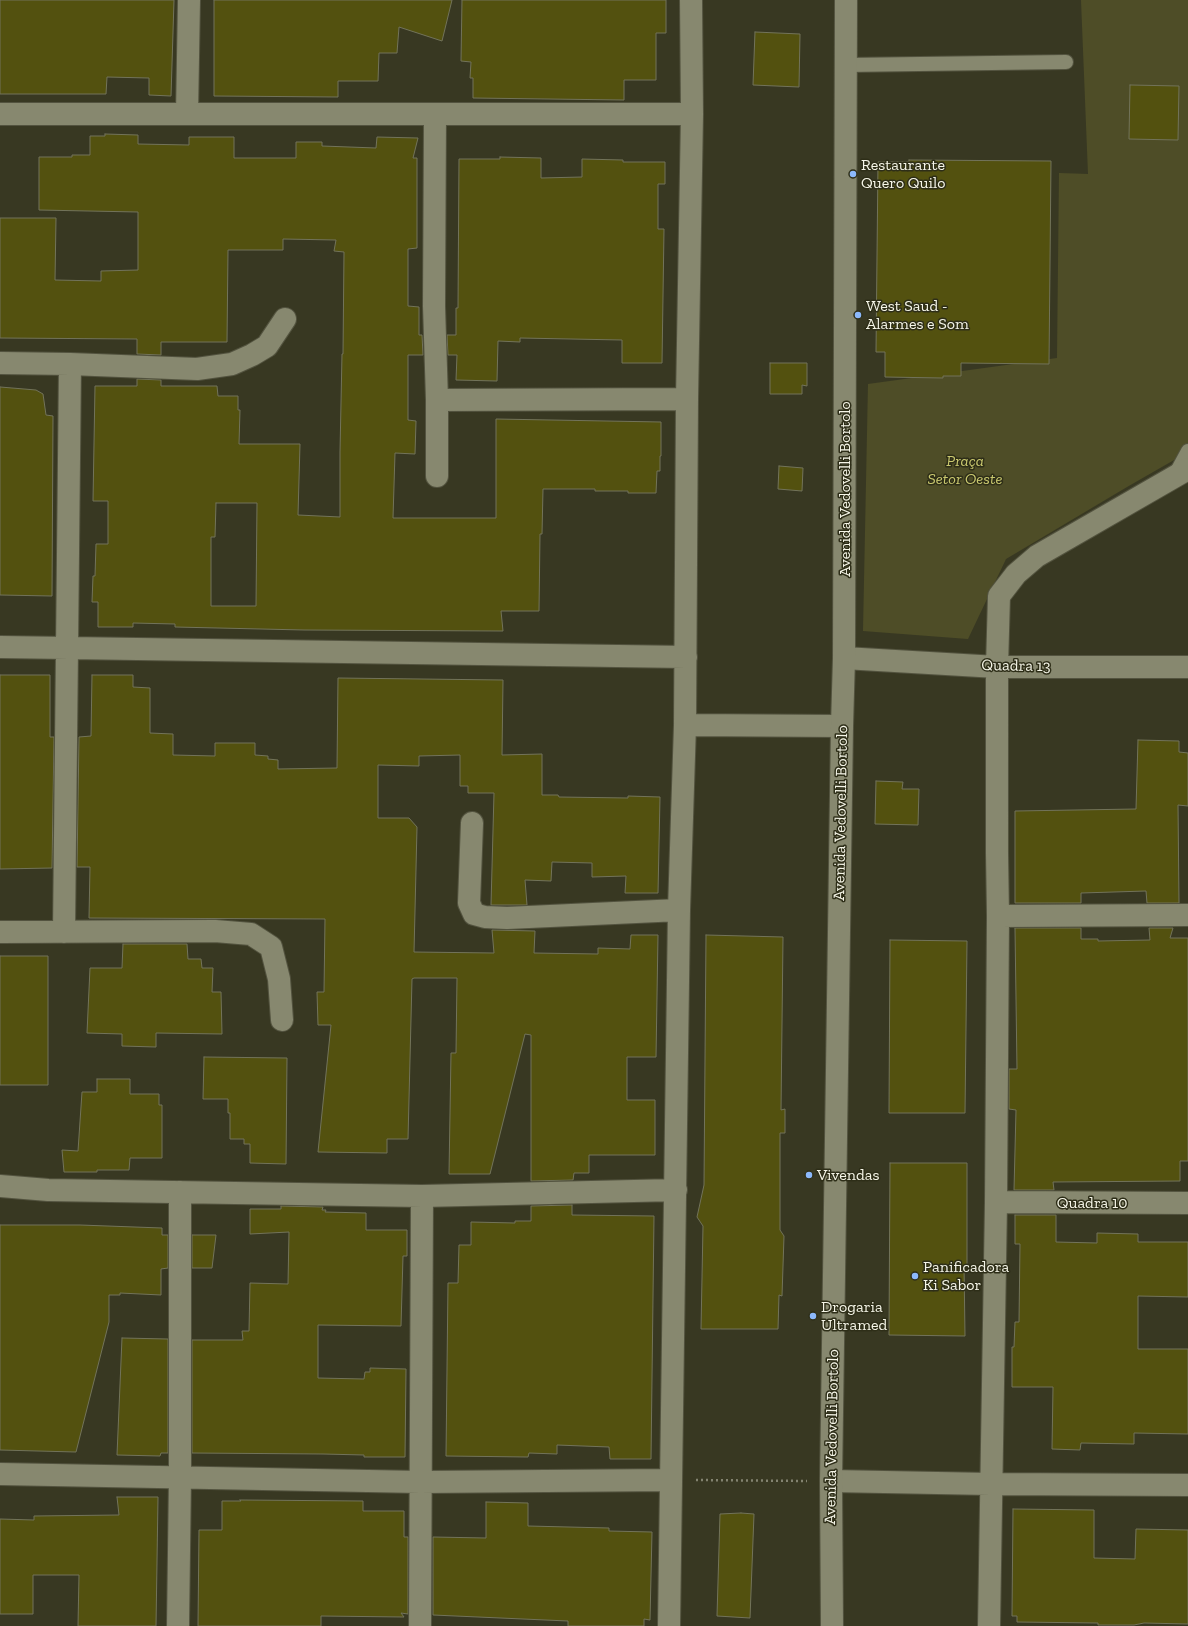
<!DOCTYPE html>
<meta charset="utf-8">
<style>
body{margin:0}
canvas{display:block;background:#383822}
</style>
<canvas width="1188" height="1626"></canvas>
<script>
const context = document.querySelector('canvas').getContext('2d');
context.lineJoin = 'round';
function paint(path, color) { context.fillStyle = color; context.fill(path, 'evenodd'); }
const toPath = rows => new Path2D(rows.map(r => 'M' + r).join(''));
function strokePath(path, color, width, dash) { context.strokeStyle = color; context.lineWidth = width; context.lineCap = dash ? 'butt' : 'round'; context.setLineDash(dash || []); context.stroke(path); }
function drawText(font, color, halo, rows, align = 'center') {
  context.font = font + ' "Zilla Slab",serif'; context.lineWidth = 3; context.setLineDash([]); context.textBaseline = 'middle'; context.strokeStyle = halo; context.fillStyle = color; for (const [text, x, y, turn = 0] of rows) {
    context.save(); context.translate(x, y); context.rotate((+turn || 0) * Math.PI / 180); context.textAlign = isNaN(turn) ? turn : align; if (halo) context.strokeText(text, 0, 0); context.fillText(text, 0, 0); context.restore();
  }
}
paint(toPath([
 [1081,0,1188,0,1188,452,1127,487,1006,559,968,639,863,631,868,384,1057,358,1059,173,1088,174]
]), '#4e4d27');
const building = toPath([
 [0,0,174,0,171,96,149,95,149,78,107,77,106,94,0,94,0,0],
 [214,0,452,0,442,41,399,27,397,53,379,53,378,81,338,81,338,97,214,96,214,0],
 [462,0,666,0,666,33,656,33,656,80,624,80,624,100,473,98,473,78,470,78,471,62,461,61,462,0],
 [755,32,800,34,799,87,753,85,755,32],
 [1130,85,1179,86,1178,140,1129,139,1130,85],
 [105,134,138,135,138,144,189,145,189,137,234,137,234,158,296,158,296,142,322,142,322,146,376,148,377,137,418,138,413,158,417,158,417,248,408,249,408,306,419,307,419,335,422,335,423,355,408,355,408,420,416,421,415,454,395,453,393,518,496,518,496,419,661,422,661,456,660,456,660,471,657,471,656,493,628,493,628,491,595,491,595,489,543,489,542,534,540,534,539,611,501,611,503,631,304,630,175,627,175,624,133,623,133,627,98,627,98,602,92,602,93,576,95,576,96,544,108,544,108,501,93,501,95,386,137,386,137,379,161,380,161,386,217,386,218,396,238,396,238,410,240,410,239,444,300,444,298,515,340,517,340,452,342,354,343,354,344,252,334,251,336,240,283,239,283,250,228,250,227,342,161,342,161,355,137,354,137,339,0,338,0,218,56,218,55,280,101,281,101,271,138,270,138,212,39,210,39,157,72,157,72,155,90,155,90,136,105,136,105,134],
 [216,503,257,503,256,606,211,606,211,537,215,537,216,503],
 [500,157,541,158,541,178,582,177,582,159,623,160,623,162,665,162,665,184,658,184,658,229,664,229,662,363,622,363,622,340,520,338,520,342,498,341,497,381,456,380,457,355,448,355,447,335,456,335,456,308,458,308,459,159,500,159,500,157],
 [909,160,1051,161,1049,364,961,363,961,376,943,376,943,378,885,377,885,352,876,352,878,162,909,162,909,160],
 [770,363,807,363,807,386,802,385,802,394,770,394,770,363],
 [0,387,36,390,43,394,46,415,53,416,52,596,0,595,0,387],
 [779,466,803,468,802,491,778,489,779,466],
 [0,675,50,675,50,737,54,737,52,868,0,869,0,675],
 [92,675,133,675,133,687,150,688,150,733,173,734,173,755,215,756,215,743,255,743,255,755,268,756,268,759,278,760,278,769,337,768,338,678,503,680,502,755,542,754,542,795,558,795,559,797,628,798,628,796,660,797,658,893,625,893,626,876,592,877,592,863,552,862,551,881,525,880,527,905,491,905,494,793,468,793,468,786,460,786,460,755,419,756,419,766,378,765,378,818,409,818,417,827,414,952,494,953,492,930,535,931,534,953,598,954,598,948,630,949,631,935,658,935,656,1057,627,1057,627,1100,655,1100,655,1155,589,1155,589,1173,574,1173,573,1180,531,1181,531,1035,525,1034,490,1174,449,1174,451,1053,456,1053,457,978,414,978,412,979,408,1139,387,1139,387,1153,318,1152,331,1025,318,1025,317,992,324,992,325,919,89,918,90,867,77,867,79,737,91,736,92,675],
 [1138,740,1179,741,1179,752,1188,753,1188,806,1178,805,1179,903,1147,903,1146,891,1081,893,1081,903,1015,903,1015,811,1136,809,1138,740],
 [876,781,903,782,902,789,919,789,918,825,875,824,876,781],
 [1015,928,1081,928,1081,939,1098,939,1098,941,1150,940,1149,928,1173,928,1170,938,1188,938,1188,1161,1180,1161,1180,1181,1053,1182,1054,1190,1014,1190,1016,1110,1009,1109,1009,1069,1017,1069,1015,928],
 [706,935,783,937,781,1110,785,1109,785,1133,780,1133,780,1230,784,1236,782,1296,779,1295,778,1329,701,1329,703,1226,697,1217,704,1185,706,935],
 [890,940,967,941,965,1113,889,1113,890,940],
 [123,944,187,944,188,959,201,959,202,968,213,968,212,992,221,992,222,1034,156,1033,156,1047,122,1046,122,1034,87,1033,90,968,122,968,123,944],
 [0,956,48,956,48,1085,0,1085,0,956],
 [204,1057,287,1058,286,1164,250,1163,250,1144,244,1144,244,1139,230,1139,230,1113,228,1113,228,1099,203,1099,204,1057],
 [97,1079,130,1079,130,1094,159,1094,159,1105,162,1105,162,1158,130,1158,129,1170,97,1170,97,1172,64,1172,62,1150,78,1151,82,1092,97,1092,97,1079],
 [890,1163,967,1163,967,1265,964,1265,965,1336,889,1335,890,1163],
 [572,1205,572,1215,654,1216,651,1459,610,1459,609,1447,557,1445,557,1454,529,1453,528,1457,446,1456,448,1283,458,1283,459,1245,471,1245,471,1222,515,1223,515,1221,531,1221,531,1206,572,1205],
 [281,1206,323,1207,322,1210,326,1210,325,1212,366,1213,366,1230,407,1230,407,1256,403,1256,401,1326,318,1325,318,1378,364,1379,365,1372,370,1372,370,1368,406,1369,405,1457,364,1457,364,1455,323,1454,192,1453,192,1340,243,1340,242,1331,249,1331,250,1283,288,1284,289,1232,250,1234,250,1209,281,1209,281,1206],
 [1015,1215,1056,1215,1056,1242,1097,1243,1097,1233,1138,1234,1138,1242,1188,1242,1188,1297,1138,1296,1138,1349,1188,1349,1188,1434,1134,1433,1134,1444,1081,1443,1080,1450,1052,1449,1053,1387,1012,1387,1012,1347,1014,1347,1015,1322,1019,1322,1020,1244,1015,1244,1015,1215],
 [0,1225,80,1225,162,1228,162,1235,168,1235,168,1268,161,1269,161,1295,120,1293,120,1295,109,1295,109,1322,76,1452,0,1450,0,1225],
 [192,1235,216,1235,212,1268,192,1268,192,1235],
 [122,1338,168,1339,168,1453,161,1453,160,1456,117,1455,122,1338],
 [117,1497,158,1497,156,1626,78,1626,79,1575,33,1575,33,1614,0,1614,0,1519,34,1520,34,1516,119,1515,117,1497],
 [240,1500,363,1501,363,1511,404,1511,404,1537,408,1537,408,1614,401,1613,404,1617,321,1616,321,1626,198,1626,199,1530,222,1530,222,1501,241,1501,240,1500],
 [486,1502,528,1503,528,1526,609,1528,609,1531,652,1532,650,1620,644,1619,644,1626,568,1626,568,1621,433,1615,433,1537,486,1538,486,1502],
 [1013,1509,1094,1510,1094,1558,1135,1559,1136,1529,1188,1530,1188,1624,1144,1623,1134,1625,1098,1625,1098,1623,1017,1622,1017,1616,1012,1616,1013,1509],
 [741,1513,754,1514,750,1618,717,1616,720,1514,741,1513]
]);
paint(building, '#53510f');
strokePath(building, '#72735a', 1);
const service = toPath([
 [846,65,1066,62],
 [1175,475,1188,451]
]);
const minor = toPath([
 [189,0,187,114,692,114],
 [0,114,187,114],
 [435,115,434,306,437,400],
 [0,363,70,364,197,369,232,364,252,355,267,346,285,319],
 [437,476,437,400,687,399],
 [0,647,686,657],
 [844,658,997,667,1188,667],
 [685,725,842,726],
 [472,823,469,903,474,914,485,917,507,918,679,910],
 [998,916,1188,915],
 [0,932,215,931,251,934,271,947,279,979,282,1020],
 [64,932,70,364],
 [0,1186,48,1190,422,1196,676,1190],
 [996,1202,1188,1203],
 [0,1474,420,1482,671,1480],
 [831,1481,990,1484,1188,1485],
 [178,1626,180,1477,180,1192],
 [420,1626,422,1196],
 [669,1626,679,910,685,725,687,399,692,114,691,0],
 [989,1626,996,1202,998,916,997,853,997,667,999,596,1016,574,1037,556,1188,469]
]);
const tertiary = toPath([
 [832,1626,831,1481,842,726,844,658,846,0]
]);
strokePath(service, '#53533f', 16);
strokePath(minor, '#53533f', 24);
strokePath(tertiary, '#53533f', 24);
strokePath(toPath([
 [696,1480,807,1481]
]), '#838370', 2.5, [2, 3]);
strokePath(service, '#87886f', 14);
strokePath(minor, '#87886f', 22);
strokePath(tertiary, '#87886f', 22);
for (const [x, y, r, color] of [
 [853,174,4,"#8cb9fc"],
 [858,315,4,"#8cb9fc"],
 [809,1175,4,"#8cb9fc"],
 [915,1276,4,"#8cb9fc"],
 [813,1316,4,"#8cb9fc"]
]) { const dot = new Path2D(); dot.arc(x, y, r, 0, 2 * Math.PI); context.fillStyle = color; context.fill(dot); strokePath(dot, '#2e2e18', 1.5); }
drawText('16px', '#f6f6e8', '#2e2e18', [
 ["Restaurante",861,165],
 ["Quero Quilo",861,183],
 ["West Saud -",866,306],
 ["Alarmes e Som",866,324],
 ["Vivendas",817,1175],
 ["Panificadora",923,1267],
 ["Ki Sabor",923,1285],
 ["Drogaria",821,1307],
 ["Ultramed",821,1325]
], 'left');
drawText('italic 16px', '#cac96f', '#2e2e18', [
 ["Praça",965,461],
 ["Setor Oeste",965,479]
]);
drawText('16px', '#f6f6e8', '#2e2e18', [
 ["Avenida Vedovelli Bortolo",845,489,-90],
 ["Quadra 13",1016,666,1],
 ["Avenida Vedovelli Bortolo",841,813,-89],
 ["Quadra 10",1092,1203],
 ["Avenida Vedovelli Bortolo",832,1437,-89]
]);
</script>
